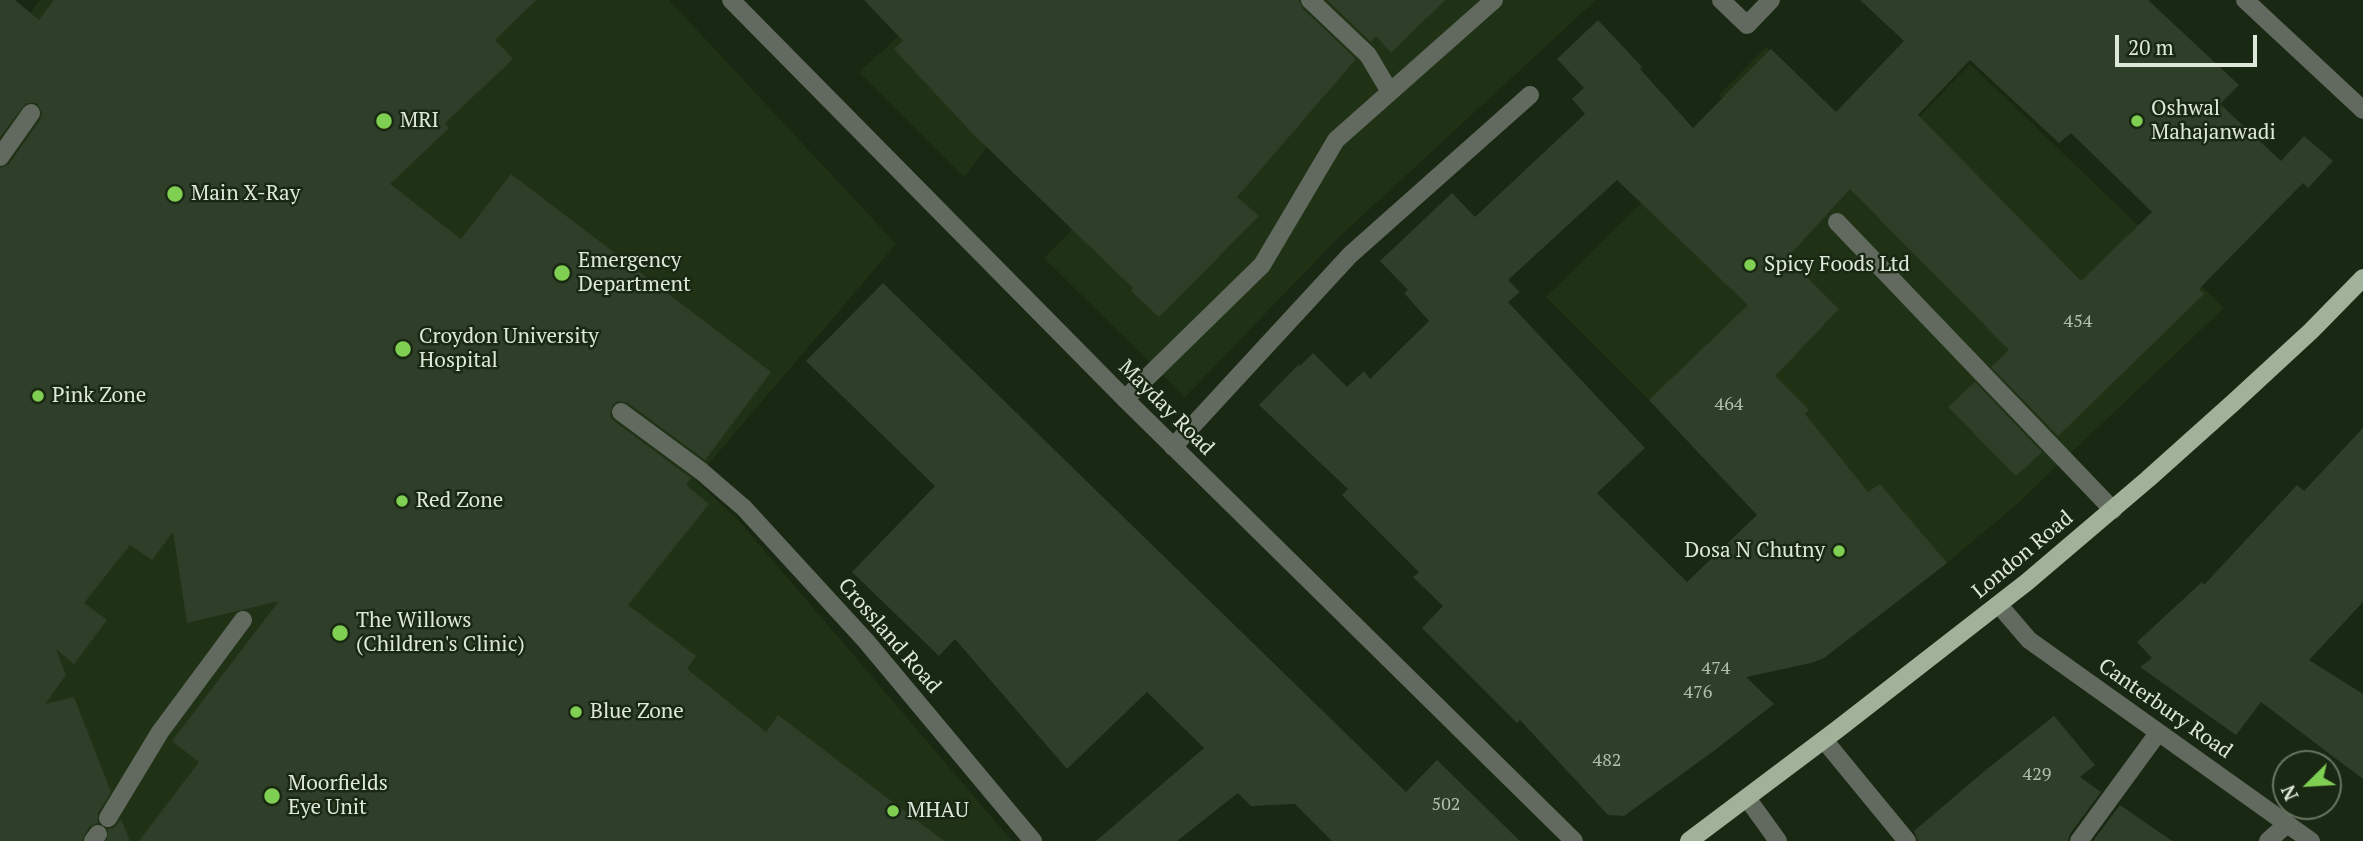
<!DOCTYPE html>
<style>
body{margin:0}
#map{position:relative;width:2363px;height:841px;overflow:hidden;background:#192812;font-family:"PT Serif",serif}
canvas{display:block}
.north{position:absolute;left:2272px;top:750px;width:70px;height:70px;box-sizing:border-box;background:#192812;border:2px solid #687562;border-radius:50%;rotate:246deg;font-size:19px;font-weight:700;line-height:28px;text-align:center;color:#dee8da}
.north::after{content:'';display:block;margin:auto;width:24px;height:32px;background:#7fd052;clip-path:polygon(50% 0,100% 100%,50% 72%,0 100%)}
.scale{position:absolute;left:2115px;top:35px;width:142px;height:32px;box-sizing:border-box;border:4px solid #dee8da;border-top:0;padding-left:9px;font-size:21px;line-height:24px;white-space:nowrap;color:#dee8da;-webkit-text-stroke:5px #192812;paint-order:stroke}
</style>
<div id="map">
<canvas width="2363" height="841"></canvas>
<div class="north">N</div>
<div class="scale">20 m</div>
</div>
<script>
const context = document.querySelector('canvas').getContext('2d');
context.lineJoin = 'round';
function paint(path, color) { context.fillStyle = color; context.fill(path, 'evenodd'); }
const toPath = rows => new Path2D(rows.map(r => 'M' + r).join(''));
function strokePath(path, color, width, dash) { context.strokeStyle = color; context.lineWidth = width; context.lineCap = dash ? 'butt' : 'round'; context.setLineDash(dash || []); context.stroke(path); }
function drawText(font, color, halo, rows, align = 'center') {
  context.font = font + ' "PT Serif",serif'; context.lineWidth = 5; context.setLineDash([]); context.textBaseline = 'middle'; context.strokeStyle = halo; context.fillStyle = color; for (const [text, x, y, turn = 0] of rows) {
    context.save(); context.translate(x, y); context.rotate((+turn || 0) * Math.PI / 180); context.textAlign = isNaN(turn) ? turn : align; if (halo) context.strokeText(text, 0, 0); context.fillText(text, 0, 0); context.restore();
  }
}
paint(toPath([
 [40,0,669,0,896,244,695,480,739,521,1012,841,0,841,0,53],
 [939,0,1596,0,1337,239,1185,397,1044,258,1165,135,1065,42,964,177,859,72],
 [1766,47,1880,158,1970,64,2224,308,2018,503,1947,563,1863,628,1649,400,1546,297,1734,111,1719,95]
]), '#1f3216');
paint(toPath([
 [0,0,15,0,39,20,54,0,536,0,495,40,513,59,445,123,449,128,390,184,461,239,511,174,771,372,705,460,628,403,617,401,612,406,610,416,614,421,691,478,686,485,709,504,628,605,696,656,687,669,766,732,778,715,944,841,139,841,199,762,172,741,279,601,187,623,173,532,152,560,130,545,84,603,107,620,74,664,56,649,66,675,45,704,74,697,111,792,98,813,98,823,89,827,82,841,0,841,0,168,9,164,40,120,42,113,37,103,26,103,0,137],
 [864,0,1299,0,1302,8,1356,59,1237,197,1259,216,1159,317,1131,291,1133,288,973,134,894,49,903,41],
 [1327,0,1445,0,1391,53,1376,36,1371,42],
 [1860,0,2148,0,2239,85,2220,104,2281,161,2304,136,2333,161,2308,188,2303,183,2199,289,2204,294,2058,436,1991,367,2009,350,1850,189,1787,258,1839,309,1775,376,1809,410,1805,414,1868,492,1880,484,1947,563,1824,658,1811,663,1746,677,1774,704,1715,750,1624,816,1608,815,1520,720,1517,723,1422,628,1443,606,1413,577,1419,572,1342,495,1348,489,1259,405,1299,364,1300,366,1313,353,1347,387,1364,371,1370,379,1429,321,1404,293,1408,290,1380,261,1452,193,1475,217,1585,114,1572,99,1584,88,1557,59,1598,20,1642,67,1640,69,1693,128,1771,49,1836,112,1904,41],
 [1970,60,2059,143,2071,133,2152,212,2081,281,1918,115],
 [1617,180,1748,305,1649,400,1757,515,1687,582,1597,493,1645,448,1508,302,1520,292,1508,280],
 [883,283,1406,792,1437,760,1520,841,1332,841,1295,804,1251,806,1238,793,1177,841,1096,841,1204,748,1147,692,1067,769,955,639,939,656,852,572,935,486,806,361],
 [1975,382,2042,452,2016,476,1948,407],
 [2363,428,2363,602,2309,660,2363,694,2363,779,2261,702,2236,735,2140,667,2152,658,2137,642,2202,582,2204,585,2297,485,2304,491],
 [2054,716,2095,765,2080,777,2101,792,2070,834,2068,841,1918,841,1914,831,1987,769],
 [2120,805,2172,841,2093,841],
 [121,819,130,841,107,841,108,829,114,828]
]), '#2f3e28');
strokePath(toPath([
 [1310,0,1368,55,1390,92],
 [1721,0,1747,25,1771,0],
 [0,157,31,113],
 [1837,222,2113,510],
 [1125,399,1262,265,1336,140,1494,0],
 [621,412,701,471,744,508,866,641,1033,841],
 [1173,447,1350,255,1530,95],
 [1824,740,1907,841],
 [1747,798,1778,841],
 [108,818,160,732,243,620],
 [93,841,98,834],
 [2079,841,2158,733],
 [2268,841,2287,824]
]), '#626a5f', 18);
strokePath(toPath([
 [731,0,1125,399,1574,841],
 [2245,0,2363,110]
]), '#626a5f', 18);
strokePath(toPath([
 [1999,605,2029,640,2311,841]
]), '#626a5f', 18);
strokePath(toPath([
 [1689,841,1838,729,2027,582,2148,479,2234,402,2311,331,2363,278]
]), '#a1b19a', 18);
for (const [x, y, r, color] of [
 [384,121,9,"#7fd052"],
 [2137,121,7,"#7fd052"],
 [175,194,9,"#7fd052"],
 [1750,265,7,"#7fd052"],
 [562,273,9,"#7fd052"],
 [403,349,9,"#7fd052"],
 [38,396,7,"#7fd052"],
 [402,501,7,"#7fd052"],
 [1839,551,7,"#7fd052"],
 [340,633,9,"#7fd052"],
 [576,712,7,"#7fd052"],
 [272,796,9,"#7fd052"],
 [893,811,7,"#7fd052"]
]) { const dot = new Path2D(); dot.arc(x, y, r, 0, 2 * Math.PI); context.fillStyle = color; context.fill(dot); strokePath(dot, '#192812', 2.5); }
drawText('18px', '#b2beae', null, [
 ["454",2078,322],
 ["464",1729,405],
 ["474",1716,669],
 ["476",1698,693],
 ["482",1607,761],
 ["429",2037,775],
 ["502",1446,805]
]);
drawText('21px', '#dee8da', '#192812', [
 ["Oshwal",2151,109],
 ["Mahajanwadi",2151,133],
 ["MRI",400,121],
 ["Main X-Ray",191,194],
 ["Emergency",578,261],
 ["Department",578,285],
 ["Spicy Foods Ltd",1764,265],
 ["Croydon University",419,337],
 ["Hospital",419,361],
 ["Pink Zone",52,396],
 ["Red Zone",416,501],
 ["Dosa N Chutny",1825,551,"right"],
 ["The Willows",356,621],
 ["(Children's Clinic)",356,645],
 ["Blue Zone",590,712],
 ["Moorfields",288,784],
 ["Eye Unit",288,808],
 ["MHAU",907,811]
], 'left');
drawText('21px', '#dee8da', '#192812', [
 ["Mayday Road",1166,408,45],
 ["London Road",2023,555,-40],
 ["Crossland Road",889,636,49],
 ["Canterbury Road",2165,709,35]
]);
</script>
